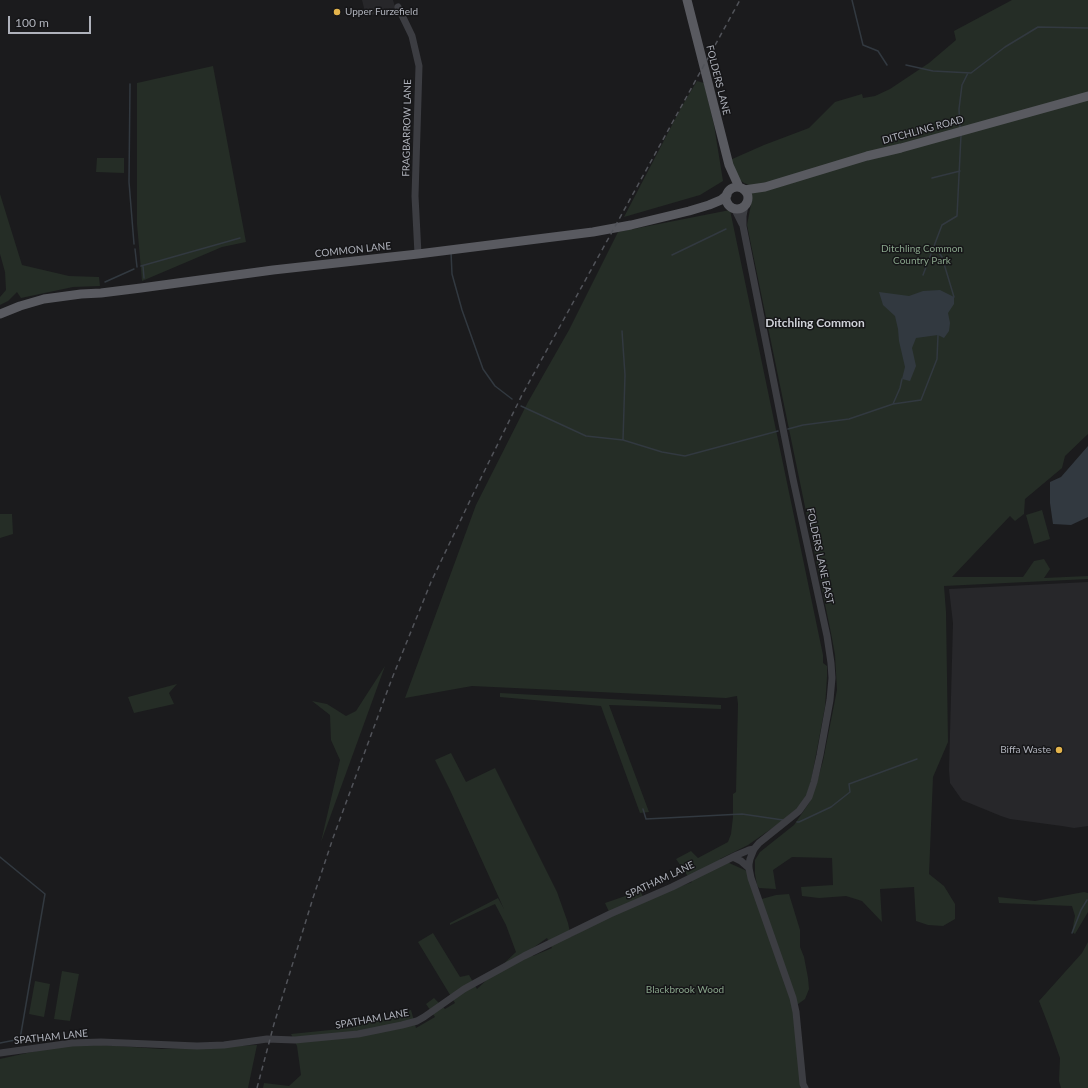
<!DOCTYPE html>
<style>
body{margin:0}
#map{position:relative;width:1088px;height:1088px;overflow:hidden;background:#1b1b1d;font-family:Lato,sans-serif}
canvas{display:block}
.scale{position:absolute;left:8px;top:16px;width:83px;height:18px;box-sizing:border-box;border:2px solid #afb2bb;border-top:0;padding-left:5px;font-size:12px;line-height:14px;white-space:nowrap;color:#afb2bb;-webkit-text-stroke:3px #161618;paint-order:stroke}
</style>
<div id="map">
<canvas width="1088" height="1088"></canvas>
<div class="scale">100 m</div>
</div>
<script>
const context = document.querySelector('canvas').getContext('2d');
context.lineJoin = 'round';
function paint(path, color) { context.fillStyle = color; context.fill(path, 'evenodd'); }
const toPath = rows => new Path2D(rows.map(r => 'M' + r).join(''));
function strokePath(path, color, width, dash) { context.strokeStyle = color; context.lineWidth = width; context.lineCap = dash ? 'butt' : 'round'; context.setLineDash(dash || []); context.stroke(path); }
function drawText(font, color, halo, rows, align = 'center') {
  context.font = font + ' Lato,sans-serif'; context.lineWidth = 3; context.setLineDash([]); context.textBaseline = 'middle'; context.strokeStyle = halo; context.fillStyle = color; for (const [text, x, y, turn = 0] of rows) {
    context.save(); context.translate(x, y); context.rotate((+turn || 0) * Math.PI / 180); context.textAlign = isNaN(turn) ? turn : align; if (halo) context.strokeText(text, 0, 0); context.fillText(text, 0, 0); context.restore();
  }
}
paint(toPath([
 [362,0,393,0,396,10,366,16],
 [1088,582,1088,826,1074,828,1062,826,1010,819,1001,816,962,800,950,783,949,770,953,623,949,589]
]), '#27272a');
paint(toPath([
 [1012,0,1088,0,1088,434,1065,456,1062,468,1025,499,1024,514,1015,521,1010,516,952,577,1023,577,1034,561,1044,559,1050,569,1044,578,1088,576,1088,579,944,586,946,612,948,742,933,777,929,874,944,886,955,904,955,919,943,926,928,925,916,921,914,887,880,889,882,922,862,901,846,896,819,898,802,896,801,887,833,885,832,858,792,857,773,870,776,889,759,888,757,885,755,874,755,860,760,852,794,825,809,803,816,785,823,761,837,690,835,655,832,638,747,225,752,199,749,185,744,183,739,179,730,160,764,145,809,128,835,102,862,94,863,98,875,96,890,89,929,63,956,40,954,31],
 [213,66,246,242,222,247,142,281,137,224,137,83],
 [697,81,704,83,714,125,723,181,700,195,624,217,682,106],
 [97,158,124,158,124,173,96,172],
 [0,194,22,265,69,276,99,277,100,286,73,287,21,298,17,292,8,301,0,305,0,297,6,290,5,272,0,254],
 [730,210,823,655,823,663,827,666,827,677,825,707,811,781,807,794,799,807,781,822,748,845,720,859,747,871,758,900,776,895,789,894,800,930,800,947,804,957,808,978,809,989,805,999,794,1007,805,1084,807,1088,263,1088,264,1083,289,1086,301,1075,297,1046,291,1034,350,1028,411,1010,416,1028,435,1017,426,1004,434,998,445,1009,455,1003,418,942,433,933,460,977,469,975,477,989,516,952,506,925,495,904,450,925,450,923,498,898,504,909,450,790,435,760,451,753,466,782,495,768,557,892,568,923,571,937,610,914,605,903,640,891,645,900,692,882,676,859,691,851,698,858,728,842,731,834,733,817,733,794,736,792,738,704,737,696,726,698,472,686,405,698,476,505,528,402,569,330,618,232],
 [547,938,552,948,533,956,530,950],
 [1042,510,1050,539,1034,544,1026,515],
 [0,514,12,514,13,534,0,538],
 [385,666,321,842,340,760,331,740,330,715,312,701,327,704,346,716,356,711],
 [177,684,169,693,174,704,134,713,128,697],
 [500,693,721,705,721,709,609,705,649,812,640,813,601,706,500,697],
 [1084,892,1088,893,1088,912,1075,934,1072,932,1075,916,1072,906,999,903,998,897,1035,901],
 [1088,942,1088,1088,1061,1088,1059,1081,1060,1058,1048,1024,1039,1001,1082,953],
 [62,971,79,974,70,1021,54,1019],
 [35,981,50,984,44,1017,29,1014],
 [72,1043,162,1049,257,1045,248,1088,0,1088,0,1059]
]), '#252d26');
paint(toPath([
 [940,290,954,297,954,304,948,313,950,323,949,331,944,338,938,335,916,338,912,348,916,366,910,381,902,379,905,367,899,341,898,329,895,316,883,305,879,292,909,296,923,291],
 [1088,446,1088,517,1071,525,1053,524,1050,503,1050,482,1061,477]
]), '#323940');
strokePath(toPath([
 [852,0,863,45,878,51,887,65],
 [906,65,933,71,971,73,1005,47,1038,27,1088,28],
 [130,84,129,182,134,244],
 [960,128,959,109,962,85,968,73],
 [932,178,960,171],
 [934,246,942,257,954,297],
 [135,249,137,267],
 [451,252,452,274,462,310,483,369,495,386,512,399],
 [672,255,726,229],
 [141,266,240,238],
 [143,266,144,278],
 [923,275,942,225,957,216,961,135],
 [105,282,134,269],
 [622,331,625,375,623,440],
 [893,404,900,388,902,379],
 [521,406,586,436,623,440,662,452,685,456,778,431],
 [788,429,803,425,849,419,893,404,921,400,937,359,938,335],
 [643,809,646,819,742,814,783,820],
 [797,822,799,822,831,807,850,792,849,784,917,759],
 [0,857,45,894,20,1039,0,1043],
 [1072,933,1081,910,1087,900]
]), '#323940', 1.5);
strokePath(toPath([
 [398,7,412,36,419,66,415,196,418,254],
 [745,205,743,216,743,226,793,479,827,636,831,663,832,678,830,700,820,755,814,782,809,797,799,811,759,843,754,849,750,859,749,864,749,868,751,878,793,998,796,1012,803,1084,805,1088],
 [734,208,742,224],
 [733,857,741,861,749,868],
 [0,1053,72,1043,101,1042,197,1046,224,1045,267,1039,295,1040,358,1034,402,1025,417,1021,424,1017,464,989,524,956,610,914,672,887,737,855,749,850,754,849]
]), '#3c3d42', 7);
strokePath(toPath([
 [687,0,729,165,739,187],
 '726 198a11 11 0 1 1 22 0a11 11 0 1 1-22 0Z',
 [744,190,765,187,867,156,901,148,1088,96],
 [0,314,20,306,44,299,81,294,101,293,141,288,273,270,418,254,593,232,631,225,689,211,709,205,721,200,727,195]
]), '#595a60', 9);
strokePath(toPath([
 [257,1088,274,1024,313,898,333,838,391,681,431,582,477,486,522,395,740,0]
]), '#515359', 1.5, [5, 4]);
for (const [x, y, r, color] of [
 [337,12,4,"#e4b44c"],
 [1059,750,4,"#e4b44c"]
]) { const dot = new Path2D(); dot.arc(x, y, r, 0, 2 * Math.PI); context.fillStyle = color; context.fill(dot); strokePath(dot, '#161618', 1.5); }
drawText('10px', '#afb2bb', '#161618', [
 ["Upper Furzefield",345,12],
 ["Biffa Waste",1051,750,"right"]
], 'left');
drawText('10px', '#afb2bb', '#161618', [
 ["FOLDERS LANE",718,80,76],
 ["FRAGBARROW LANE",407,128,-89],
 ["DITCHLING ROAD",923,130,-15],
 ["COMMON LANE",353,250,-6],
 ["FOLDERS LANE EAST",820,556,78],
 ["SPATHAM LANE",660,880,-25],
 ["SPATHAM LANE",372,1019,-10],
 ["SPATHAM LANE",51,1037,-6]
]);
drawText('10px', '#88a48a', '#161618', [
 ["Ditchling Common",922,249],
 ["Country Park",922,261],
 ["Blackbrook Wood",685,990]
]);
drawText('bold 12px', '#cfd1d8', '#161618', [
 ["Ditchling Common",815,323]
]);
</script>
